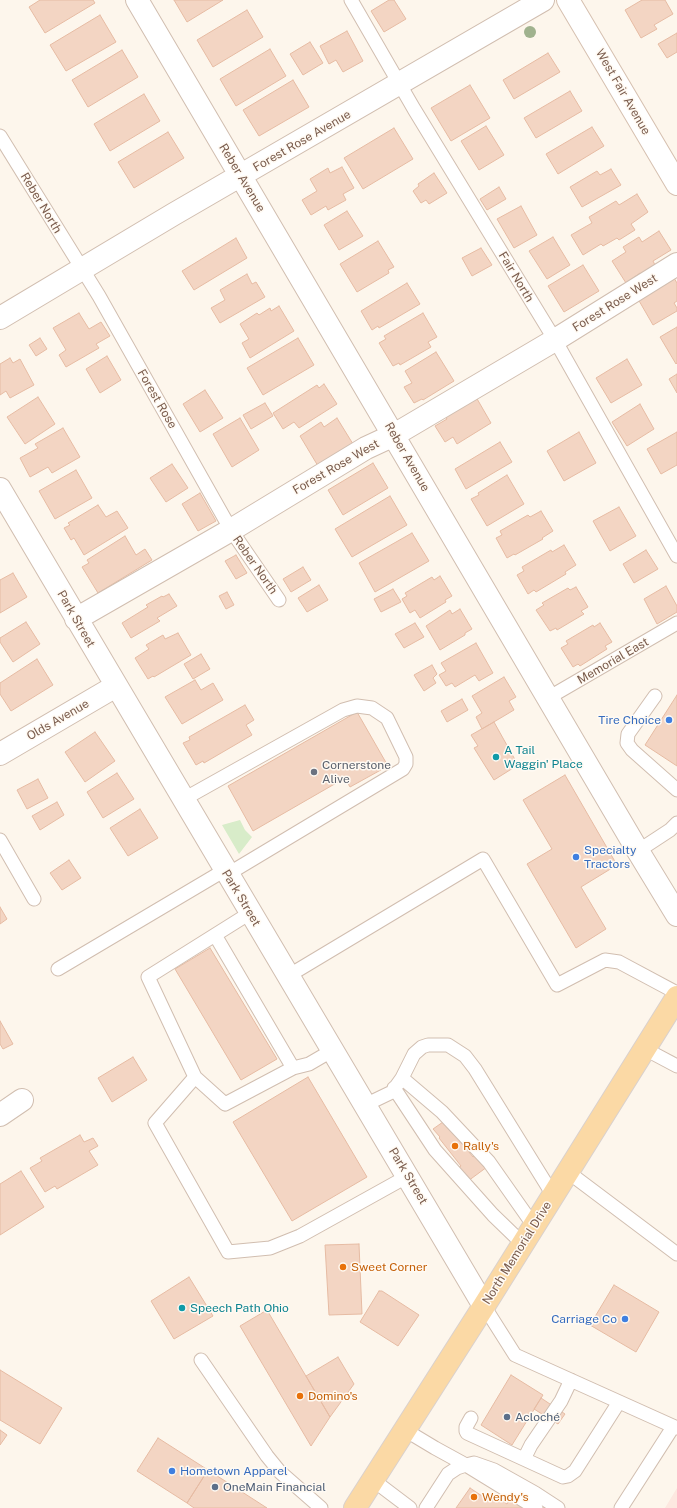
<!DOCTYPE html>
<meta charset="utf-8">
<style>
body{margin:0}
canvas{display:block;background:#fdf6ec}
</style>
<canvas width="677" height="1508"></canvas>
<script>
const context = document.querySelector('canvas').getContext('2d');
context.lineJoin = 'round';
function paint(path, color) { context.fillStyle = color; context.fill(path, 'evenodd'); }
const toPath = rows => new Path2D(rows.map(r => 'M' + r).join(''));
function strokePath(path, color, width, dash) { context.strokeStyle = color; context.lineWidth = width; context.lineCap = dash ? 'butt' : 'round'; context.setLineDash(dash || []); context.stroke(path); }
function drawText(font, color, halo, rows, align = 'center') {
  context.font = font + ' "Public Sans",sans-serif'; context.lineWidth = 3; context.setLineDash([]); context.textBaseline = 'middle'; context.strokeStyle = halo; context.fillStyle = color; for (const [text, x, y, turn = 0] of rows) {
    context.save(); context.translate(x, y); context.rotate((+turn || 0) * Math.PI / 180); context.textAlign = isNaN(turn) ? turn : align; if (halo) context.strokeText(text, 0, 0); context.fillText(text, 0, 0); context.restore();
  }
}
paint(toPath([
 [677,1488,677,1508,665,1508]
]), '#fde8e0');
paint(toPath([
 [240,820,245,830,252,837,239,854,222,825]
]), '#d8ecc9');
const building = toPath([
 [40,0,93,0,95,3,45,33,29,7,40,0],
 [174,0,223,0,187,22,174,0],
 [389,0,394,0,406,19,384,32,371,11,389,0],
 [642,0,665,0,673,14,654,25,657,29,641,38,625,10,642,0],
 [247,10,263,37,213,67,197,40,247,10],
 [100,15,116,42,66,71,50,45,100,15],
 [347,31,363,61,343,72,336,60,329,64,320,46,347,31],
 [677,33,677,52,667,58,658,44,677,33],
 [310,42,323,63,303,75,290,54,310,42],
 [270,49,286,76,236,106,220,79,270,49],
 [122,50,138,77,88,107,72,80,122,50],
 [548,53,560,72,514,99,503,80,548,53],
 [293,80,309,107,259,136,243,110,293,80],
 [470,85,490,118,451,141,431,108,470,85],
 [570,91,582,111,536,138,524,118,570,91],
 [144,94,160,121,110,151,94,124,144,94],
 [486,126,504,155,479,170,461,141,486,126],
 [592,127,604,146,558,174,546,154,592,127],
 [394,128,413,159,363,189,344,158,394,128],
 [168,132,184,158,134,188,118,162,168,132],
 [342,167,354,188,343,194,346,200,328,210,326,206,311,215,302,200,317,191,310,179,328,168,330,173,342,167],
 [611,169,621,185,582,207,570,187,597,171,600,175,611,169],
 [434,173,447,193,429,204,426,200,421,203,413,191,419,186,418,184,434,173],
 [499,187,506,199,487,210,480,199,499,187],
 [637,194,648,212,631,224,635,230,619,240,617,238,603,246,601,244,583,255,571,235,592,223,589,217,616,201,619,205,637,194],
 [521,206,537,235,514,248,497,219,521,206],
 [347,211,363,236,339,250,324,225,347,211],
 [659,231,671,250,653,261,656,267,641,276,640,273,626,283,612,261,626,252,623,247,639,237,642,242,659,231],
 [553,237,570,265,547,279,529,251,553,237],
 [236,238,247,258,194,290,182,271,236,238],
 [378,241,394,267,388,270,389,273,357,292,340,264,378,241],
 [481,248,492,265,472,276,462,258,481,248],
 [583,265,599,291,564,312,548,286,583,265],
 [247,274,252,284,256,282,265,297,220,323,211,308,225,300,220,290,247,274],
 [674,278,677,283,677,301,674,303,677,308,677,311,653,325,638,299,674,278],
 [407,283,420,304,379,328,378,326,372,330,361,311,407,283],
 [279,306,294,331,250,358,242,343,249,339,240,324,257,313,259,315,270,308,271,311,279,306],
 [79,313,89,329,101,322,110,336,96,344,99,348,66,367,59,355,66,350,53,328,79,313],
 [423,313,437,337,428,342,431,347,400,365,399,363,393,366,379,343,386,339,384,336,423,313],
 [677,327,677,363,676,364,660,337,677,327],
 [40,338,47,349,36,356,29,345,40,338],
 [298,338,314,365,263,395,247,368,298,338],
 [436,352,454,381,423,400,422,399,414,403,404,387,412,383,405,371,436,352],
 [107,356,121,380,100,393,86,369,107,356],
 [10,358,13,363,20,359,34,385,10,398,6,391,0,395,0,364,10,358],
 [627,359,642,385,611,403,596,378,627,359],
 [677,374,677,393,669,379,677,374],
 [324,384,337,404,299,428,294,422,283,429,273,413,317,385,319,388,324,384],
 [205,390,223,418,200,432,183,404,205,390],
 [38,397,55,424,25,444,7,417,38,397],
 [476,397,491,423,457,444,453,437,445,442,435,426,447,419,443,413,476,397],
 [265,403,273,416,251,429,243,415,265,403],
 [640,404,654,429,627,446,612,422,640,404],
 [240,418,259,450,232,467,213,434,240,418],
 [337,418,353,444,318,466,300,436,321,422,324,427,337,418],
 [63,428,80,457,52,473,48,467,30,477,20,458,38,448,35,444,63,428],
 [579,432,596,463,564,481,547,451,579,432],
 [677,432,677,465,661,474,647,449,677,432],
 [500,442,512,462,466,489,455,469,500,442],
 [373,463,388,488,343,515,328,490,373,463],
 [172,464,188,488,166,502,150,478,172,464],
 [76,470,92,498,55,519,39,491,76,470],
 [507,475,524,504,487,526,471,499,479,495,478,493,507,475],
 [200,493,216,521,198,531,182,504,200,493],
 [390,496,407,525,352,557,335,529,390,496],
 [98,505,106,517,117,511,128,528,84,555,74,538,71,540,64,528,70,525,68,523,98,505],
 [619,507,636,536,610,551,593,521,619,507],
 [541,511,553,531,542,538,543,539,515,555,514,554,507,558,496,538,502,535,500,531,528,515,530,517,541,511],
 [412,533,429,561,375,592,359,563,412,533],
 [125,536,136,555,145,549,152,560,98,593,82,567,89,563,87,560,125,536],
 [564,545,576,565,565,572,566,574,536,592,534,590,528,594,517,575,524,571,522,567,551,550,552,552,564,545],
 [646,550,658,569,634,583,623,564,646,550],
 [236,555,247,573,236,579,225,561,236,555],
 [303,567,311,580,291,592,283,579,303,567],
 [13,573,27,597,0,613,0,580,13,573],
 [440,576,452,596,445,600,446,602,420,618,415,610,410,613,402,599,407,596,405,593,432,577,434,580,440,576],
 [319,585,328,600,307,612,298,598,319,585],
 [666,586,677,606,677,612,657,624,644,599,666,586],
 [576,587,588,607,581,611,584,614,557,630,556,628,550,631,536,610,544,605,542,603,568,588,570,590,576,587],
 [393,589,401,602,381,612,374,599,393,589],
 [227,592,234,605,226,609,219,596,227,592],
 [169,594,177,606,157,618,160,621,131,638,122,623,148,607,146,605,162,596,163,597,169,594],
 [460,609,472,629,465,633,465,635,440,650,426,626,450,610,452,614,460,609],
 [26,622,40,644,13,662,0,642,0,638,26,622],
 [415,623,424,637,404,648,395,634,415,623],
 [600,623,612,642,605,646,607,649,580,666,578,664,573,667,561,648,568,644,566,641,593,625,594,627,600,623],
 [178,633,191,655,154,677,153,676,148,679,135,658,149,649,146,645,163,635,165,639,178,633],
 [476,643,493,673,479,681,475,675,455,687,452,683,446,686,439,675,446,671,441,663,476,643],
 [201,654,210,669,193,679,184,664,201,654],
 [37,659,53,685,11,711,0,694,0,683,37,659],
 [432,665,437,674,433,678,436,683,424,691,414,675,432,665],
 [504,677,516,697,509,701,514,710,482,729,476,717,482,713,472,696,504,677],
 [195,680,201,690,213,683,223,700,182,724,165,697,195,680],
 [677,695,677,766,645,745,677,695],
 [462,699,468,710,447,722,441,711,462,699],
 [245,705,254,720,246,725,252,735,204,763,203,761,196,765,183,743,190,740,189,737,245,705],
 [357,712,388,766,350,787,345,778,253,831,228,786,357,712],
 [494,722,518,765,494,780,474,748,478,746,471,735,494,722],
 [95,732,115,761,85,782,65,752,95,732],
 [117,773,134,799,103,818,87,792,117,773],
 [565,775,617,865,581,887,606,929,576,948,527,864,552,849,523,800,565,775],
 [38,779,48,798,27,809,17,790,38,779],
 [57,802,64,815,40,830,32,816,57,802],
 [140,809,158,838,128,856,110,828,140,809],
 [69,860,81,878,62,890,50,873,69,860],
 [0,907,7,919,0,924,0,907],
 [210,948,277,1059,241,1080,175,969,210,948],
 [0,1021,13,1044,3,1049,0,1044,0,1021],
 [133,1057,147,1080,112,1102,98,1078,133,1057],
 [308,1077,367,1177,292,1221,233,1122,308,1077],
 [443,1122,450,1131,451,1130,473,1157,477,1154,487,1167,468,1181,458,1168,461,1166,439,1138,440,1137,433,1129,443,1122],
 [80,1135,84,1142,93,1138,98,1146,89,1151,98,1165,57,1189,55,1186,45,1192,30,1168,42,1161,40,1158,80,1135],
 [21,1171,44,1207,0,1235,0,1184,21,1171],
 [359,1244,362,1314,329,1315,325,1245,359,1244],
 [189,1277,213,1316,174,1339,151,1301,189,1277],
 [614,1285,659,1312,636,1352,590,1325,614,1285],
 [379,1291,382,1291,419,1315,398,1346,360,1322,379,1291],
 [267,1310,330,1417,311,1446,240,1326,267,1310],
 [338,1357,354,1384,330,1417,306,1376,338,1357],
 [0,1370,62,1408,40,1444,0,1420,0,1370],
 [511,1375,543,1395,512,1445,481,1425,511,1375],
 [541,1398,565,1414,558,1424,534,1409,541,1398],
 [0,1430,7,1435,0,1445,0,1430],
 [158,1438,208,1470,187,1503,137,1471,158,1438],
 [208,1470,267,1508,194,1508,187,1503,208,1470],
 [470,1488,491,1502,495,1496,507,1504,511,1498,525,1508,456,1508,470,1488]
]);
paint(building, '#f3d5c3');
strokePath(building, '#e6bba3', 1);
const service = toPath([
 [351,0,414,109,555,340,677,556],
 [0,136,99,296,231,530,279,600],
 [655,696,628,734,627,743,632,750,677,790],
 [548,698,677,623],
 [184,799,343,710,357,706,372,708,387,718,406,757,406,764,403,769,228,874],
 [0,840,34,899],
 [638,851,670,830,677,823],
 [215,935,293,1068,225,1104,195,1077,148,977,250,913],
 [58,969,225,870],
 [288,976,483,859,557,985,605,960,619,962,677,993],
 [645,1049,677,1066],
 [293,1068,309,1064,333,1050],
 [195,1077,155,1123,228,1252,270,1248,300,1236,408,1176],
 [402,1078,442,1112,489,1162,534,1226],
 [394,1088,435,1150,493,1215,523,1244],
 [365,1105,392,1092,402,1078,414,1054,422,1047,428,1045,448,1045,465,1056,475,1069,553,1195],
 [568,1172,677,1254],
 [484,1306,515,1355,677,1428],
 [201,1360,267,1456,280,1472,321,1508],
 [471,1418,466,1427,466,1431,467,1433,563,1477,568,1476,575,1471,619,1402],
 [405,1430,435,1448,466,1465,474,1463,494,1470,535,1493,558,1508],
 [524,1459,531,1445,561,1401,571,1380],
 [373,1480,410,1508],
 [426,1508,448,1474,457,1468,466,1465,536,1508],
 [621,1508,673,1427]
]);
const minor = toPath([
 [137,0,638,851,677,915],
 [0,318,174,214,543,0],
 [0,489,484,1306],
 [76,619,231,530,366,448,394,435,555,340,677,264],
 [0,754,116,686],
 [0,1115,22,1100]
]);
const secondary = toPath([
 [568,0,677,184]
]);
const primary = toPath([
 [355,1508,484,1306,677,997]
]);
strokePath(service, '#d1beb0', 15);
strokePath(minor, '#d1beb0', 24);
strokePath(secondary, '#d6c0b0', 24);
strokePath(primary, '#dad1cd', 24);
strokePath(service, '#fff', 13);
strokePath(minor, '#fff', 22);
strokePath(secondary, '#fff', 22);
strokePath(primary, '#fbd9a5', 22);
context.fillStyle = '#a0b28e';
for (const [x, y] of [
 [530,32]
]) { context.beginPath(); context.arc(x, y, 6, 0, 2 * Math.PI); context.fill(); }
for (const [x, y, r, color] of [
 [669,720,4,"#3f7fe0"],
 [496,757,4,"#0f9aa8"],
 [314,772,4,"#6b7280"],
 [576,857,4,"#3f7fe0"],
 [455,1146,4,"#e8710a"],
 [343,1267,4,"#e8710a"],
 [182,1308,4,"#0f9aa8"],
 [625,1319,4,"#3f7fe0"],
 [300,1396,4,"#e8710a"],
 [507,1417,4,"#5c6f8a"],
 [172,1471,4,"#3f7fe0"],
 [215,1487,4,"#5c6f8a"],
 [474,1497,4,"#e8710a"]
]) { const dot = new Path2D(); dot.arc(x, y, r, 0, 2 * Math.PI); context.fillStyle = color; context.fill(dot); strokePath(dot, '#fffaf3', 1.5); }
drawText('12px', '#7a5c4d', '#fffaf3', [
 ["West Fair Avenue",623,92,60],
 ["Forest Rose Avenue",302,141,-30],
 ["Reber Avenue",242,178,59],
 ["Reber North",41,203,59],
 ["Fair North",516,277,59],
 ["Forest Rose West",615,303,-32],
 ["Forest Rose",157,399,60],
 ["Reber Avenue",407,457,60],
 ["Forest Rose West",336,467,-30],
 ["Reber North",255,565,55],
 ["Park Street",76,619,60],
 ["Memorial East",613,661,-30],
 ["Olds Avenue",58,720,-30],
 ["Park Street",241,898,59],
 ["Park Street",408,1176,59],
 ["North Memorial Drive",517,1253,-58]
]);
drawText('12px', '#366cbe', '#fffaf3', [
 ["Tire Choice",661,720],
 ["Specialty",584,850,"left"],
 ["Tractors",584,864,"left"],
 ["Carriage Co",617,1319],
 ["Hometown Apparel",180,1471,"left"]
], 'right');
drawText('12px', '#0d838f', '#fffaf3', [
 ["A Tail",504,750],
 ["Waggin' Place",504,764],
 ["Speech Path Ohio",190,1308]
], 'left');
drawText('12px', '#5b616d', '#fffaf3', [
 ["Cornerstone",322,765],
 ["Alive",322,779]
], 'left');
drawText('12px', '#c56008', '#fffaf3', [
 ["Rally's",463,1146],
 ["Sweet Corner",351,1267],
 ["Domino's",308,1396],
 ["Wendy's",482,1497]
], 'left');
drawText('12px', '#4e5e75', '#fffaf3', [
 ["Acloché",515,1417],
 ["OneMain Financial",223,1487]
], 'left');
</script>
